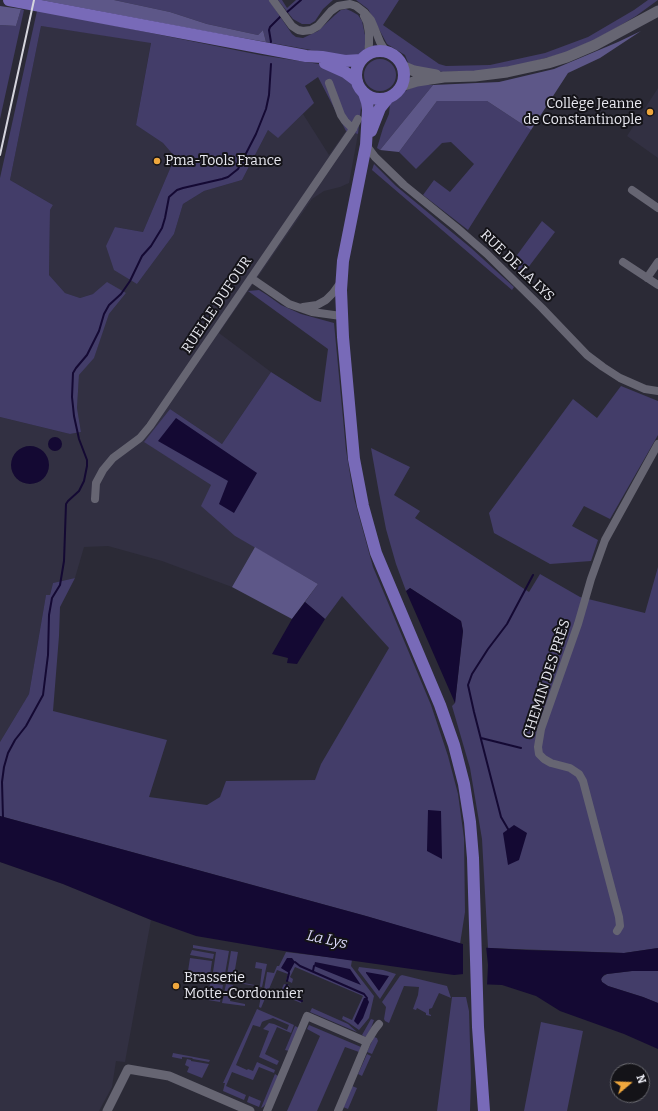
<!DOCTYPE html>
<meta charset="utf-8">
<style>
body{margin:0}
#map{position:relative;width:658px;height:1111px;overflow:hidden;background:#2b2a36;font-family:Bitter,serif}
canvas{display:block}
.north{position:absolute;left:610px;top:1063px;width:40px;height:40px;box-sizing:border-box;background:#141318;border:1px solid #69696f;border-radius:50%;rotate:71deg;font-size:11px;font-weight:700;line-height:16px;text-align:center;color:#e9e9f1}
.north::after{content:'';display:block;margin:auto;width:14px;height:18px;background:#efa73d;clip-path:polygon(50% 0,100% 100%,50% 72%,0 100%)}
</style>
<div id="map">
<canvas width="658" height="1111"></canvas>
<div class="north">N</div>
</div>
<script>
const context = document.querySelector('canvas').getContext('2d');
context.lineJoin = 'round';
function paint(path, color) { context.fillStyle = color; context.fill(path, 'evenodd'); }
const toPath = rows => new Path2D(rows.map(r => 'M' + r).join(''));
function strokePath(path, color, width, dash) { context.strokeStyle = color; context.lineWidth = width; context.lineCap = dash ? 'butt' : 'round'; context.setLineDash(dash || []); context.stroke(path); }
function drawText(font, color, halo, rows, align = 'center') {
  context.font = font + ' Bitter,serif'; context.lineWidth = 4; context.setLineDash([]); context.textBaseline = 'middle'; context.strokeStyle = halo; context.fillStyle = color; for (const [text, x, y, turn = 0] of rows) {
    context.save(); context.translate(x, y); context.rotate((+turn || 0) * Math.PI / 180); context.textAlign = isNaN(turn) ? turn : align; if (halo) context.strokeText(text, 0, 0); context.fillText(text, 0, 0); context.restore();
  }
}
paint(toPath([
 [41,26,151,42,136,125,163,143,175,157,143,232,115,227,137,284,174,234,183,204,204,191,242,180,268,130,278,137,303,114,329,155,346,131,358,134,349,183,340,187,324,191,312,199,219,333,271,372,222,444,170,409,145,442,211,485,235,536,255,547,232,587,162,561,108,546,84,547,75,578,53,583,50,595,46,595,29,694,0,742,0,417,70,434,81,432,77,408,79,375,94,357,109,314,126,293,93,294,80,298,65,293,49,275,50,210,53,205,10,180],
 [658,88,658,158,627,136],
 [0,862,63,884,151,920,125,1062,116,1061,112,1087,99,1111,0,1111]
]), '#323042');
paint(toPath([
 [114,0,269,0,292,34,296,37,303,38,318,31,335,15,341,10,346,9,351,11,358,15,362,21,365,35,366,43,364,50,358,55,345,56,266,42,263,30,258,35,207,24,170,12],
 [278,0,282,0,287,8,296,0,333,0,323,9,315,21,310,24,302,24,293,19],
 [356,0,399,0,383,25,439,64,446,66,490,65,545,53,588,37,634,10,648,0,658,0,636,16,616,28,596,39,565,53,519,65,480,71,443,72,417,68,409,65,405,55,387,44,368,9],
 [21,9,24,10,0,119,0,25,16,26],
 [37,11,42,11,260,55,319,64,348,77,362,99,358,134,346,131,318,77,305,86,314,103,278,138,268,130,242,180,204,191,183,204,174,234,137,284,114,270,106,246,115,227,143,232,175,157,163,143,136,125,151,43,41,26,10,180,53,205,50,210,49,275,65,293,80,298,93,294,107,282,126,293,109,314,94,358,79,375,77,408,81,432,70,434,0,417,0,178],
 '364 75a16 16 0 1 1 32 0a16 16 0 1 1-32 0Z',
 [418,85,433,85,380,150,377,148,383,128,389,114,390,104,407,90],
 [437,101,487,101,531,130,468,230,423,195,434,180,450,192,474,164,451,142,442,143,416,169,399,152],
 [374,164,396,186,471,248,494,269,514,287,512,290,372,170],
 [542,221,555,232,524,273,509,266],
 [259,290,267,295,281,305,301,314,334,323,346,450,354,498,373,567,431,705,448,756,458,794,464,838,465,912,460,944,366,916,0,816,0,742,29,694,46,595,50,595,53,583,75,578,60,607,59,636,53,711,167,740,149,797,207,805,220,797,226,781,315,780,321,764,389,648,342,596,325,619,305,602,318,584,235,536,201,506,211,485,144,442,170,409,222,444,271,372,315,400,321,402,328,349,248,291],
 [621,386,658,401,658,435,610,519,584,506,572,526,598,540,591,561,550,564,494,533,489,513,573,399,597,418],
 [371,448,410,467,394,495,420,511,415,518,529,592,540,574,580,597,645,613,658,567,658,948,624,953,488,948,482,839,470,768,452,706,455,703,463,631,461,621,410,588,406,591,396,564,386,529,379,493],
 [193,945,229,951,225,974,213,972,216,952,193,948],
 [192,950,214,954,213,959,190,955],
 [231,951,238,952,233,981,260,986,262,969,255,968,256,962,267,964,262,987,226,981],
 [286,952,352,960,351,966,374,996,369,1018,359,1030,349,1023,342,1019,343,1016,352,1020,363,996,295,967,290,977,293,979,292,983,286,980,288,974,277,970,261,1008,259,1007,262,990,264,990,267,972,274,973,277,966,279,966],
 [190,958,212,961,210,975,188,971],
 [359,967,383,970,396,974,380,999,358,970],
 [632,971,658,971,658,1003,643,997,608,986,602,982,601,980,602,977,607,974],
 [402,975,447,986,451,998,439,993,432,1008,429,1009,429,1014,431,1015,431,1016,426,1015,426,1013,417,1008,416,1010,413,1009,418,995,419,987,404,986,389,1023,385,1021,384,1019,386,1007,382,1002,400,976],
 [210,983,223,985,220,1002,208,1000],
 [226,984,233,985,230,1001,245,1004,245,1006,222,1003],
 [284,984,290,986,288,992,302,999,301,1003,282,995,279,1000,277,999],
 [452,997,466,997,469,1011,471,1078,470,1111,437,1111],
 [312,1008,348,1024,357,1032,310,1012],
 [257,1009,294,1025,291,1033,277,1027,265,1054,279,1061,277,1065,259,1057,269,1031,263,1029,269,1023,274,1024,287,1030,289,1025,273,1018,264,1021,262,1022,260,1027,253,1025,236,1065,247,1070,248,1069,253,1071,257,1062,275,1070,274,1073,259,1067,253,1080,232,1072,226,1086,246,1095,244,1100,223,1091,225,1083,223,1083],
 [371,1019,374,1020,368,1036,365,1037,362,1035],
 [541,1022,583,1031,567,1111,524,1111],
 [309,1025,361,1047,359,1052,345,1047,317,1111,287,1111,320,1036,307,1029],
 [295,1026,299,1028,289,1051,285,1050],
 [374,1037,377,1038,378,1041,372,1054,367,1052],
 [173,1053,210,1060,209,1062,193,1059,192,1058,182,1057,182,1059,172,1057],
 [367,1054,371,1056,362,1076,358,1074],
 [187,1059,191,1060,191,1061,209,1064,202,1078,187,1072,189,1067,185,1065],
 [275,1074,278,1076,267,1103,263,1107,261,1108],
 [352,1086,357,1088,348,1109,343,1107],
 [249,1096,261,1101,259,1107,247,1102]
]), '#433d69');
paint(toPath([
 [41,0,114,0,170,12,207,24,258,35,263,30,266,42,215,33],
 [0,6,21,9,16,26,0,25],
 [641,31,600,58,568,73,531,130,487,101,437,101,399,152,380,150,433,85,499,82,554,69,618,42],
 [255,547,318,584,292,619,232,587]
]), '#5d5788');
paint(toPath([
 [176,418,257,473,234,513,219,504,228,481,158,441],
 '48 444a7 7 0 1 1 14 0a7 7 0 1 1-14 0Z',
 '11 465a19 19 0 1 1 38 0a19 19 0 1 1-38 0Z',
 [410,588,461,621,463,631,455,703,406,591],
 [305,602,325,619,297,664,287,663,288,658,272,654,292,619],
 [428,810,441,811,442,859,427,851],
 [0,816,366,916,473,947,526,950,624,953,658,948,658,971,632,971,607,974,604,975,601,979,602,982,608,986,643,997,658,1003,658,1049,624,1034,560,1011,536,996,502,985,476,984,473,973,454,975,284,951,196,936,151,920,63,884,0,862],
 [514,825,527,833,519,860,508,865,503,833],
 [287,958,292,958,295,962,289,973,281,968],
 [315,962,350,969,361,985,314,966],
 [366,972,389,976,379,991,366,973],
 [364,998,367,998,369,1002,363,1018,358,1025,354,1021]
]), '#140933');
paint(toPath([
 [463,942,473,945,486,946,488,965,487,986,476,986,471,976,463,976]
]), '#2b2a36');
strokePath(toPath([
 [286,13,301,0],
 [271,42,269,30,270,27,282,15],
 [481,738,521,748],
 [3,818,2,782,4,767,8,753,15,740,26,726,43,695,48,655,49,615,52,598,60,585,64,561,66,504,68,501,79,491,84,481,87,466,87,460,79,439,74,416,72,397,73,373,76,368,87,355,99,331,104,314,109,305,121,294,130,281,142,256,151,246,162,228,165,218,169,197,177,190,183,188,222,179,228,177,238,169,256,134,266,109,269,95,271,64],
 [508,829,501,817,474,712,468,685,472,674,488,649,507,624,533,575],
 [295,962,300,966,364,994,367,998],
 [313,971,314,966],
 [287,981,289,973],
 [287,985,284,990,286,994,302,1001]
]), '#140933', 2);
strokePath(toPath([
 [273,0,292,26,298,30,303,31,311,30,318,26,331,11,338,6,350,4,356,6,365,13,371,20,374,27,380,42,386,52],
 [364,16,367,22,369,33,369,44,368,54],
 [329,83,341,115,345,121,353,129],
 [366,145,375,157,404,185,457,228,487,254,542,308,587,355,603,367,620,378,645,389,658,391],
 [632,190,658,208],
 [623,262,658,285],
 [251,278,289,304,312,312,341,316],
 [647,278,658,262],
 [303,307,317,305,326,300,333,293,341,282],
 [95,499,96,483,103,470,113,458,140,438,150,426,329,164,351,132,358,119],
 [617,931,620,926,619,917,583,781,579,774,570,768,551,763,544,759,539,754,538,747,541,729,578,624,591,579,605,540,658,444],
 [367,1042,375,1029,379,1024],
 [267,1111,307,1016,367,1042,338,1111]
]), '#666572', 8);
strokePath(toPath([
 [107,1111,128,1069,169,1076,250,1111]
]), '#666572', 9);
strokePath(toPath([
 [402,66,414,71,436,75],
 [401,86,417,81,444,77,475,76,507,72,548,63,567,57,595,45,658,11]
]), '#666572', 11);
strokePath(toPath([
 [9,0,306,56,322,57,345,61,361,60],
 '356 75a24 24 0 1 1 48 0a24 24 0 1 1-48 0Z',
 [325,63,345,72,357,81],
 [364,93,367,102,368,110,366,145,343,261,341,290,343,337,354,459,363,506,376,553,440,705,454,745,464,784,470,822,473,858,478,1027,484,1111],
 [371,131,380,108,388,98]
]), '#786ab8', 12);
strokePath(toPath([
 [0,155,34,0]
]), '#d5d5dd', 2);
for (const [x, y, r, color] of [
 [650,112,4,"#efa73d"],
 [157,161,4,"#efa73d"],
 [176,986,4,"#efa73d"]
]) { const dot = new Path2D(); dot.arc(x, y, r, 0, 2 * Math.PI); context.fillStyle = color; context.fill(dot); strokePath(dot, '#141318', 1.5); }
drawText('14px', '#e9e9f1', '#141318', [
 ["Collège Jeanne",642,104,"right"],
 ["de Constantinople",642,120,"right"],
 ["Pma-Tools France",165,161],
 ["Brasserie",184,978],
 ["Motte-Cordonnier",184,994]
], 'left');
drawText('14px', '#e9e9f1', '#141318', [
 ["RUE DE LA LYS",517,266,44],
 ["RUELLE DUFOUR",217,305,-56],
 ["CHEMIN DES PRÈS",547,679,-72]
]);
drawText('italic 15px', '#dbd9f9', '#141318', [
 ["La Lys",327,940,12]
]);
</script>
